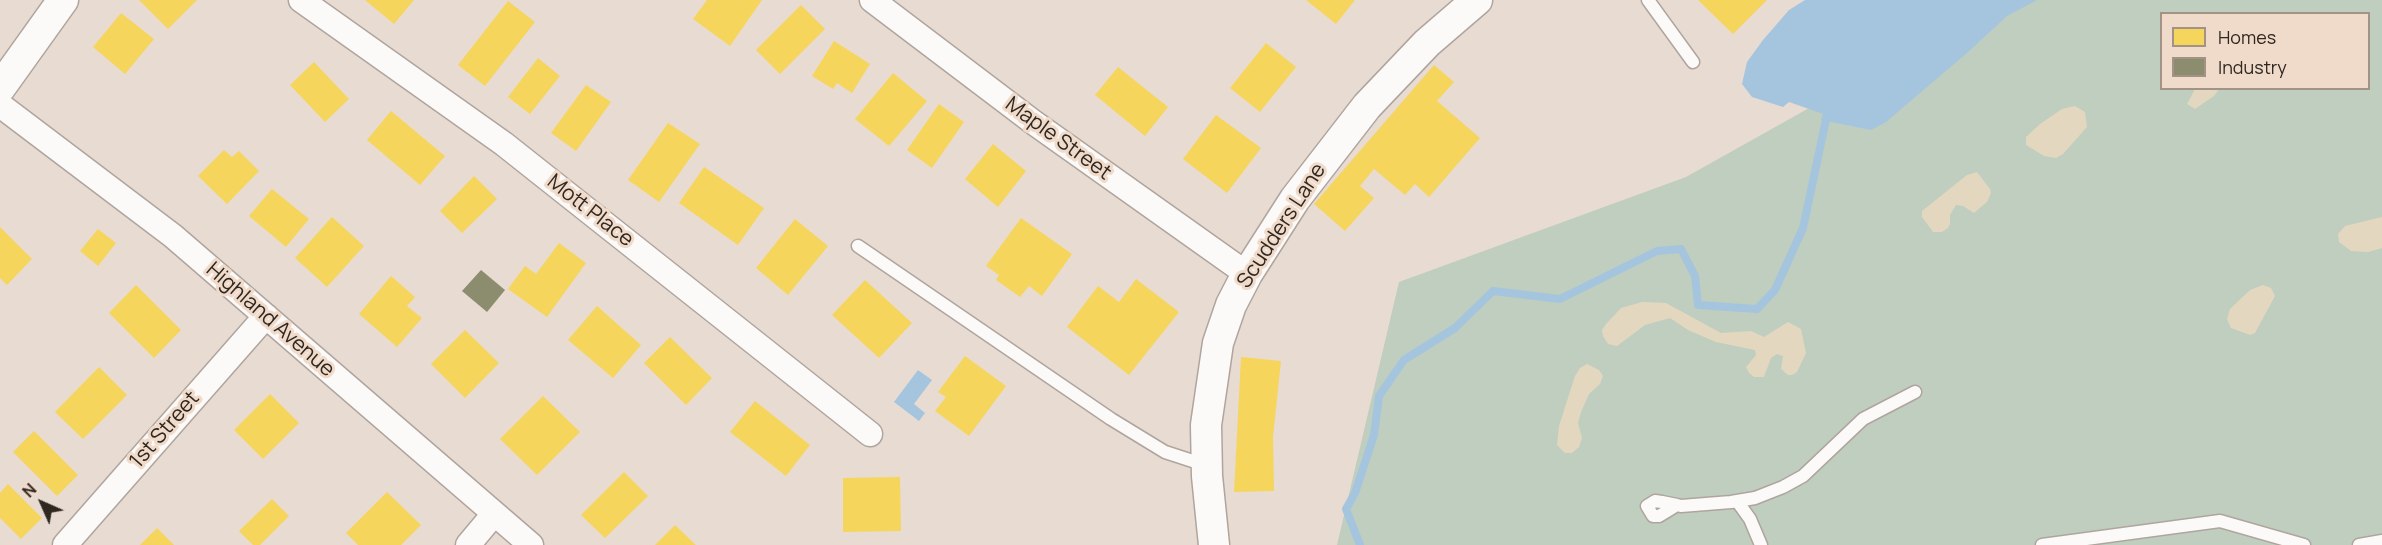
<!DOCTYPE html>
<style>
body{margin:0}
#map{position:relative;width:2382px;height:545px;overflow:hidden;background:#e8dbd2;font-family:Manrope,sans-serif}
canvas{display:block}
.legend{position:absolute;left:2160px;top:12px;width:210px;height:78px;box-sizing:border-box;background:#f0daca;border:2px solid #a39386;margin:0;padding:8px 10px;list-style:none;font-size:18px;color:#2f2821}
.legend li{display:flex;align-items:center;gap:12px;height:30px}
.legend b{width:30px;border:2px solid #a39386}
.north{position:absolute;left:12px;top:473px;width:60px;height:60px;-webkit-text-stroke:4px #f0daca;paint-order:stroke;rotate:315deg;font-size:16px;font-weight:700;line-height:24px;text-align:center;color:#2f2821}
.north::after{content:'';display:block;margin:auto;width:21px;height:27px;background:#2f2821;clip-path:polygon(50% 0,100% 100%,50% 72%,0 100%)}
</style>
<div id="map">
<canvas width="2382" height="545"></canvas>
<ul class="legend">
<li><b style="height:16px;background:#f6d55c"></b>Homes</li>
<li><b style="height:16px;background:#8c8c6e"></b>Industry</li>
</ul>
<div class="north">N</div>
</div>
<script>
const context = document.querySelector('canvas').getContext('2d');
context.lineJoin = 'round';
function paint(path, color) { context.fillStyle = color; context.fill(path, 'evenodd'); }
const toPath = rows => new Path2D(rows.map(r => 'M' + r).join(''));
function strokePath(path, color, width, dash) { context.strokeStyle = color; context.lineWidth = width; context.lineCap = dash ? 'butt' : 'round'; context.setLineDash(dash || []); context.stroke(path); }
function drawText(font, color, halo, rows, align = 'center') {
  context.font = font + ' Manrope,sans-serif'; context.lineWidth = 6; context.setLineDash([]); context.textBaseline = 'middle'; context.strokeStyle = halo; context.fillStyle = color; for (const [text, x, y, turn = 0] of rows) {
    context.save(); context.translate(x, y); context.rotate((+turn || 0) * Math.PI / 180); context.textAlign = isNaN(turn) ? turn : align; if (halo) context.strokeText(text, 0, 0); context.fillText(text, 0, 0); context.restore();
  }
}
paint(toPath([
 [2002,0,2382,0,2382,545,2293,545,2292,543,2281,545,1337,545,1399,282,1686,177],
 [2162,14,2368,14,2368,88,2162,88]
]), '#bfcebe');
paint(toPath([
 [2195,89,2195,88,2219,89,2214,96,2195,109,2187,104],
 [2075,106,2085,112,2087,127,2063,154,2056,158,2044,156,2026,145,2026,137,2040,124,2062,109],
 [1977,172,1990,189,1991,193,1987,202,1974,213,1963,206,1956,205,1950,215,1950,224,1948,228,1942,232,1933,232,1922,217,1922,211,1967,175],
 [2382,217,2382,248,2368,252,2351,251,2339,242,2338,234,2345,226],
 [2263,285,2271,288,2275,296,2255,333,2250,335,2231,328,2227,319,2230,309,2250,290],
 [1642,302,1666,303,1721,333,1751,331,1764,337,1788,322,1801,329,1806,353,1797,372,1792,375,1788,375,1781,369,1783,356,1777,354,1771,358,1764,377,1754,377,1749,373,1746,367,1756,355,1755,350,1716,342,1688,330,1670,318,1645,325,1617,346,1608,344,1603,336,1602,330,1606,324,1621,308],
 [1587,364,1599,370,1603,376,1600,384,1589,394,1581,412,1578,423,1582,438,1579,447,1572,453,1565,453,1557,445,1559,426,1575,376,1580,368]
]), '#e3d8bf');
paint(toPath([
 [1805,0,2037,0,2007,16,1967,53,1886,122,1871,130,1821,120,1823,114,1789,102,1783,107,1752,97,1742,84,1747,62,1763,40,1789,10],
 [918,370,932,380,914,404,925,413,919,421,894,402]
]), '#a5c5df');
paint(toPath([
 [139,0,197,0,168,29],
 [365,0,414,0,394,24],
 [707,0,762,0,730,46,693,19],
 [1306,0,1355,0,1336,24],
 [1698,0,1767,0,1733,34],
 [508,1,535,22,485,86,458,65],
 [801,5,825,29,780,74,756,50],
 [121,13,154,39,125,74,93,47],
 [834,41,870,64,852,93,837,83,833,89,812,76],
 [1266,43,1296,67,1260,112,1230,88],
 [538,58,560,76,530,114,508,97],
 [314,62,349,99,325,122,290,85],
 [1434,65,1454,82,1437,101,1480,138,1429,197,1415,184,1405,195,1374,169,1360,186,1374,198,1345,231,1314,204],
 [1118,67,1168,107,1145,136,1095,95],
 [893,73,927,101,889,146,855,119],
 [586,85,611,102,576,151,551,133],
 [939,104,964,122,932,168,907,150],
 [391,111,445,156,420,185,367,140],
 [1216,115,1261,148,1227,193,1183,159],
 [668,123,700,144,659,202,628,180],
 [993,144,1026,171,998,207,965,179],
 [224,150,232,157,239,151,259,171,227,204,198,176],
 [704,167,764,208,738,245,679,203],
 [474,176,497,199,462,233,440,211],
 [272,189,309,219,286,247,249,216],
 [332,217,364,246,327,287,295,258],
 [1021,218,1072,254,1042,296,1029,286,1020,297,996,280,999,275,986,266],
 [795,219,828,246,788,295,756,268],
 [0,227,32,259,7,285,0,278],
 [98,229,116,243,98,266,80,251],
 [559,243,586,263,547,317,508,289,525,266,536,274],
 [391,276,415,297,407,306,422,318,397,347,359,314],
 [1136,279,1179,312,1129,375,1067,327,1098,286,1119,302],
 [865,280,912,323,879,358,832,315],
 [136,285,181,330,154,358,109,313],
 [597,306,641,345,613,378,568,340],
 [465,330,499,363,465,398,431,364],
 [670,337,712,378,686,405,644,363],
 [965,356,1006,386,969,436,935,411,946,397,938,392],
 [1241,357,1281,361,1273,437,1274,491,1234,492],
 [99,367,127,395,83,439,55,412],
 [270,394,299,423,263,459,234,430],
 [543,396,580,432,537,475,500,439],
 [755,401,810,445,786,476,730,432],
 [34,431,78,475,57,496,13,452],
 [624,472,648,496,605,538,581,515],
 [900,477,901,531,843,532,843,478],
 [8,484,42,518,21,539,0,518,0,493],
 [387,492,421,525,401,545,358,545,346,533],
 [272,499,289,516,260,545,253,545,239,531],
 [675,525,696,545,655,545],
 [157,528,174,545,140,545]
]), '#f6d55c');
paint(toPath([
 [481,270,505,290,487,312,462,291]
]), '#8c8c6e');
strokePath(toPath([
 [1360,545,1346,509,1355,493,1374,435,1379,396,1404,360,1455,328,1493,291,1560,299,1657,251,1681,249,1695,276,1698,305,1757,309,1775,290,1803,228,1828,110]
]), '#a5c5df', 8);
const service = toPath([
 [1648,0,1693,62],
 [858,246,1111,419,1165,452,1205,465],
 [1737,501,1750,519,1761,545],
 [1677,505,1659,516,1653,516,1647,506,1655,501,1662,502,1677,505,1681,506,1731,502,1755,498,1783,487,1803,476,1863,419,1915,392],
 [2042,545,2220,521,2304,545],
 [2359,545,2382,541]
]);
const minor = toPath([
 [301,0,504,144,870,434],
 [872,0,1033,122,1247,274],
 [0,105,173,236,531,545],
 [65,545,266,316],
 [468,545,494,514]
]);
const tertiary = toPath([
 [0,88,63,0],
 [1214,545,1207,476,1206,425,1218,343,1231,305,1247,274,1295,199,1367,106,1427,43,1477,0]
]);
strokePath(service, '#afa59e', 15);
strokePath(minor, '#afa59e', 27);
strokePath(tertiary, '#afa59e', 33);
strokePath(service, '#fcfaf8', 12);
strokePath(minor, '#fcfaf8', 24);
strokePath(tertiary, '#fcfaf8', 30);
drawText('21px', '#2f2821', '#f0daca', [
 ["Maple Street",1058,139,36],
 ["Mott Place",590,211,38],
 ["Scudders Lane",1282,226,-57],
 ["Highland Avenue",270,320,41],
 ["1st Street",165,430,-49]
]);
</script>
